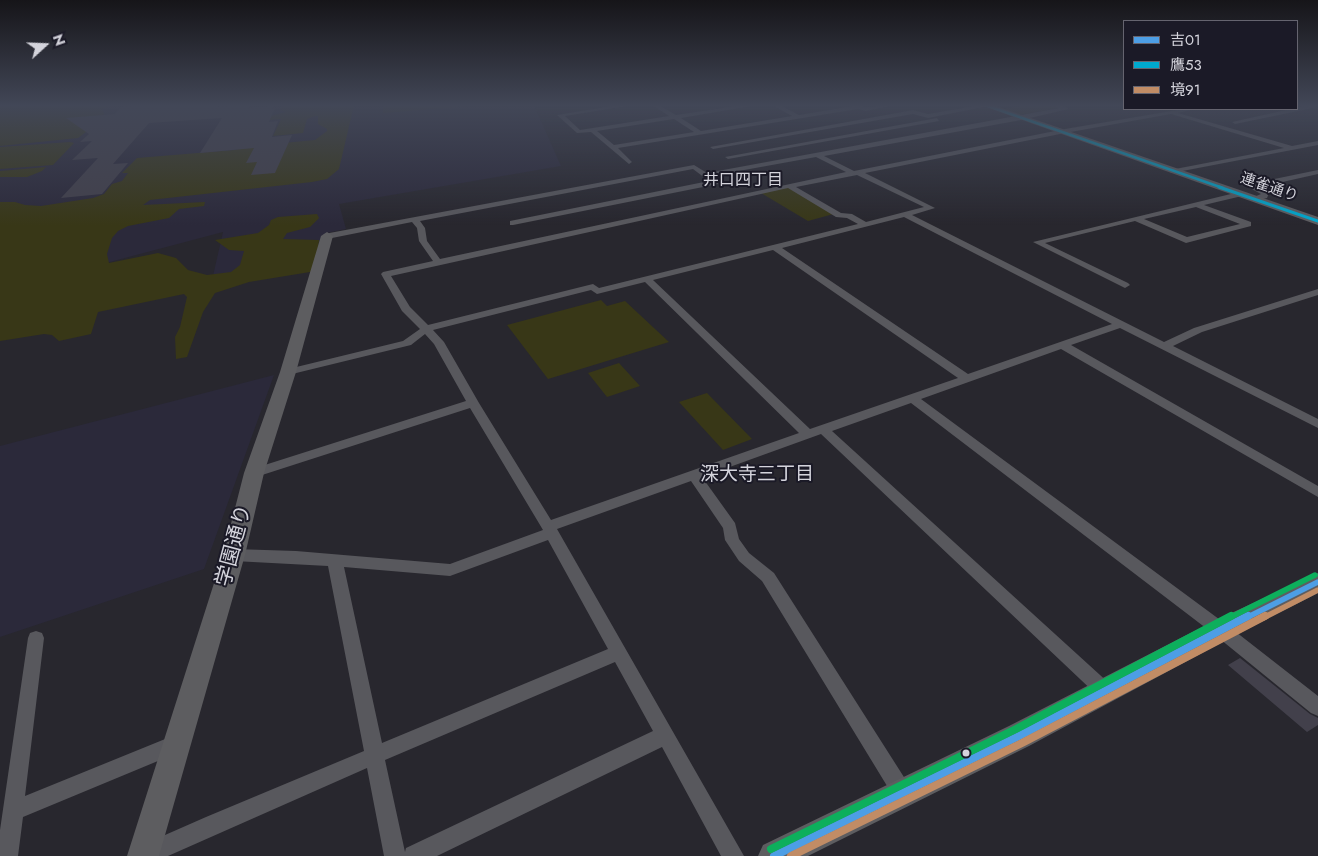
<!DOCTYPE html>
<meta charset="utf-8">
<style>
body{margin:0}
#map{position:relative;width:1318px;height:856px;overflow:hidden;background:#28272e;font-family:Jost,"Noto Sans JP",sans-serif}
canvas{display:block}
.legend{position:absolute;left:1123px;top:20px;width:175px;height:90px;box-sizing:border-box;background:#1b1a27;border:1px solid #65646f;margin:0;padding:6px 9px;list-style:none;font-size:15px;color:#d4d4dc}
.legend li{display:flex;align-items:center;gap:10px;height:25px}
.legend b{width:25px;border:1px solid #65646f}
.north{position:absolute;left:20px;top:20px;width:50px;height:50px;-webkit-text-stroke:4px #1b1a27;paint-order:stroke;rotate:70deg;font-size:14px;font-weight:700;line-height:20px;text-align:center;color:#d4d4dc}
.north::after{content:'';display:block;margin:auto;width:18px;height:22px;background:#d4d4dc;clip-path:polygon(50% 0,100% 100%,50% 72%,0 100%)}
</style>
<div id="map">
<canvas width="1318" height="856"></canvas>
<ul class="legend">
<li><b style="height:6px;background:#4d9ee5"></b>吉01</li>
<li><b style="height:6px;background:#00a9ce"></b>鷹53</li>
<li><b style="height:6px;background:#c18c65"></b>境91</li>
</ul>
<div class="north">N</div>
</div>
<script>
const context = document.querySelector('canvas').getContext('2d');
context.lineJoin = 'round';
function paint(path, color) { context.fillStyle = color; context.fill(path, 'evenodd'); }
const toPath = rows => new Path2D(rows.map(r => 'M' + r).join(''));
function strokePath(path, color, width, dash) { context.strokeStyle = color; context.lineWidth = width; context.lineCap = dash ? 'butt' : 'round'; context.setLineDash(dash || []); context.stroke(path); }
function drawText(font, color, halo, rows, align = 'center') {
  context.font = font + ' Jost,"Noto Sans JP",sans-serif'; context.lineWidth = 4; context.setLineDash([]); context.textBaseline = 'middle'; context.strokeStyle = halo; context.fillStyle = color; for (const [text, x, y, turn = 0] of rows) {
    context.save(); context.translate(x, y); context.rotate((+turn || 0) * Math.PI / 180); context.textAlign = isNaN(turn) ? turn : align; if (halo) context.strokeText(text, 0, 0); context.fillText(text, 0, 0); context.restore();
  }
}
paint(toPath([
 [0,105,534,105,561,166,339,204,346,229,326,233,316,268,210,289,223,232,0,291],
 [274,375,204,569,0,637,0,446]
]), '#2b293a');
paint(toPath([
 [0,105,96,106,117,105,102,109,104,114,97,130,86,132,78,138,0,146],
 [282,105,354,105,339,169,327,179,312,182,150,200,143,205,205,202,204,206,179,209,169,218,128,226,118,231,112,238,107,254,109,263,158,253,176,258,188,270,207,275,231,272,240,265,244,251,229,250,215,240,258,233,269,225,271,220,278,217,317,214,319,218,310,227,287,233,283,239,319,240,316,271,249,282,215,293,203,312,187,357,176,359,175,337,180,327,187,297,184,294,98,312,91,334,59,341,52,335,44,334,0,341,0,202,15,202,25,205,41,206,93,198,104,194,112,184,122,181,128,173,122,173,137,158,234,150,239,149,241,147,315,140,327,131,327,129,318,124,318,116,315,116,307,119,303,133,273,136,281,119,268,120,271,116,286,112,280,110],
 [383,105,480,105,383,113],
 [1027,105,1052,105,1059,108,1018,115,1003,109],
 [70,142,74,143,53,165,0,169,0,147],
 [46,167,42,171,27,177,0,177,0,171],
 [789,187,837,213,808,221,761,193],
 [601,300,607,306,625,301,669,342,548,379,507,325],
 [619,363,640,386,607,397,588,373],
 [707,393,752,439,723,450,679,402]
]), '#383717');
paint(toPath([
 [152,105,218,105,217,107,249,105,248,108,273,106,272,109,275,108,269,122,278,121,272,137,292,135,275,173,251,175,257,162,246,163,254,148,200,153,222,118,149,123,113,164,128,163,102,194,61,198,98,158,72,160,92,141,80,142,89,134,66,118,115,114,121,107],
 [1240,658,1310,714,1318,718,1318,725,1307,732,1228,665]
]), '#42404b');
paint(toPath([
 [617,105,634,105,565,116,580,130,669,116,652,105,659,105,676,115,742,105,758,105,681,118,701,131,792,116,772,105,780,105,799,115,858,105,866,107,895,105,866,111,858,109,618,148,632,162,629,164,591,132,577,133,557,115,617,105],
 [674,119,694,132,614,145,597,131,674,119],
 [980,105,989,106,928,118,913,114,713,149,710,147,913,110,928,114,980,105],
 [1053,105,1062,105,1069,109,1021,120,824,156,854,171,1065,129,1183,109,1195,109,1178,113,1292,146,1318,141,1318,145,1172,173,1168,171,1170,170,1284,148,1171,114,1065,133,865,173,935,208,912,215,1164,342,1194,328,1318,289,1318,295,1202,332,1173,346,1318,419,1318,428,1120,328,1071,345,1318,486,1318,497,1061,349,921,399,1227,625,1318,696,1318,716,1311,713,1215,635,911,403,832,431,1111,685,1114,691,1111,697,1105,699,1099,697,821,434,702,477,735,523,739,539,749,553,774,573,909,785,912,792,909,799,902,802,895,799,762,581,739,561,725,540,723,528,691,481,557,529,744,856,721,856,662,747,437,856,384,856,367,768,168,856,138,856,140,846,206,817,364,751,328,566,234,561,229,559,226,555,229,551,234,549,296,551,450,564,543,530,470,408,259,476,249,476,247,473,249,470,466,401,434,344,425,334,411,345,288,375,284,374,282,372,284,370,403,341,420,329,402,311,381,274,383,272,433,261,419,241,417,228,412,222,327,239,323,236,324,234,694,165,707,173,1059,108,1053,105],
 [816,157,846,172,440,259,427,241,425,228,420,221,693,169,709,181,510,221,510,225,513,225,718,184,718,180,711,176,816,157],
 [857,175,924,207,866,222,852,214,841,213,796,187,857,175],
 [788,188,836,217,847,218,858,224,599,288,593,284,428,325,410,307,391,276,788,188],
 [904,217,1112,324,968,374,782,248,904,217],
 [773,250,958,378,810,429,653,280,773,250],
 [645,282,799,433,551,520,479,403,444,342,433,330,591,290,597,294,645,282],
 [548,540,608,649,382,743,344,567,450,576,548,540],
 [615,662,653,731,406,848,405,852,385,760,615,662],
 [1308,105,1318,107,1235,124,1232,122,1308,105],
 [937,118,939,121,728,159,725,157,937,118],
 [1318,170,1318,174,1260,187,1269,193,1267,198,1253,201,1249,199,1261,194,1250,188,1250,184,1318,170],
 [1239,192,1242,192,1242,196,1204,205,1251,222,1251,226,1186,243,1135,221,1045,243,1128,283,1130,285,1125,288,1033,242,1239,192],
 [1196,207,1240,224,1187,237,1144,219,1196,207],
 [36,631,42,633,44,638,25,796,175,735,182,737,185,744,182,751,23,817,18,856,0,856,0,830,28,638,30,633,36,631]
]), '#58585d');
paint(toPath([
 [980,105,993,105,1318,217,1318,225,980,105],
 [327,232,333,236,296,372,264,473,245,555,159,856,127,856,223,555,244,473,280,372,321,236,327,232],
 [1318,573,1318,593,1230,638,1029,746,808,856,758,856,763,845,1009,726,1212,622,1318,573]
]), '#5d5d60');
strokePath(toPath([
 [1246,618,1318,582]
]), '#4d9ee5', 5.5);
strokePath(toPath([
 [774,856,1019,736,1248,616]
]), '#4d9ee5', 8);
strokePath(toPath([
 [985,105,1223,188]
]), '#00a9ce', 2.5);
strokePath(toPath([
 [1219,187,1318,221]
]), '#00a9ce', 3);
strokePath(toPath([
 [1263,618,1318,590]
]), '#c18c65', 5.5);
strokePath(toPath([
 [791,856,1022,743,1265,616]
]), '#c18c65', 8);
strokePath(toPath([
 [1229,618,1315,575]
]), '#0daf5c', 5.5);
strokePath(toPath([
 [771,849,1016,729,1231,616]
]), '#0daf5c', 8);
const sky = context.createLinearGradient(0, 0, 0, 225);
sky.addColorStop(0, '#161519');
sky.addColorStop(0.47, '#424757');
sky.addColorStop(1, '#42475700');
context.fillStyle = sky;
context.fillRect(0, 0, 1318, 225);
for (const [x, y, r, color] of [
 [966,753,4.5,"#d4d4dc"]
]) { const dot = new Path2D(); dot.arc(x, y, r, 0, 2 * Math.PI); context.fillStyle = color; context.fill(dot); strokePath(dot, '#1b1a27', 2); }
drawText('15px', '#d4d4dc', '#1b1a27', [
 ["連雀通り",1269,188,19]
]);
drawText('16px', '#d4d4dc', '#1b1a27', [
 ["井口四丁目",743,181]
]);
drawText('19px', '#d4d4dc', '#1b1a27', [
 ["深大寺三丁目",757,475]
]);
drawText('21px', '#d4d4dc', '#1b1a27', [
 ["学園通り",235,546,-75]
]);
</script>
